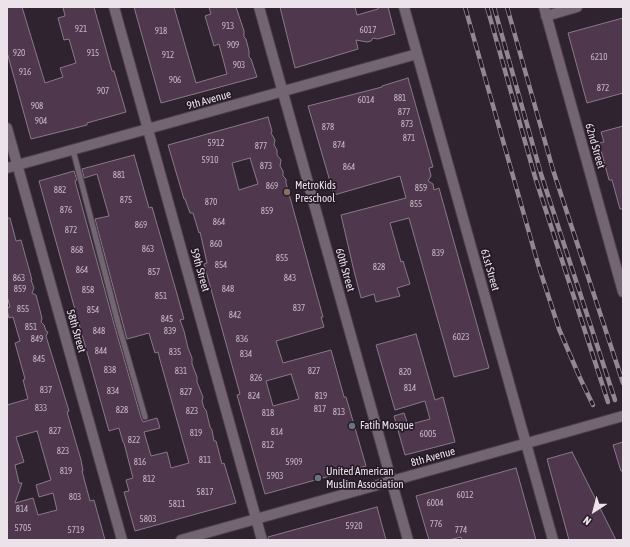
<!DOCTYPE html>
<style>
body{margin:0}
#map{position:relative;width:630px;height:547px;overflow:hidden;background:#302330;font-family:"Asap Condensed",sans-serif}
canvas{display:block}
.frame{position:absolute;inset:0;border:8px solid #ebe2ea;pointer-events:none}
.north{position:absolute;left:574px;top:491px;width:40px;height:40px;-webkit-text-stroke:3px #261a26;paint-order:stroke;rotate:216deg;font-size:11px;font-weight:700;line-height:16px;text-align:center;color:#ebe2ea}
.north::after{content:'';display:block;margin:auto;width:14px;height:18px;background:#ebe2ea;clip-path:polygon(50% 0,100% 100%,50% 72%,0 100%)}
</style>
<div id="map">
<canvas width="630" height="547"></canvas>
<div class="frame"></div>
<div class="north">N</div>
</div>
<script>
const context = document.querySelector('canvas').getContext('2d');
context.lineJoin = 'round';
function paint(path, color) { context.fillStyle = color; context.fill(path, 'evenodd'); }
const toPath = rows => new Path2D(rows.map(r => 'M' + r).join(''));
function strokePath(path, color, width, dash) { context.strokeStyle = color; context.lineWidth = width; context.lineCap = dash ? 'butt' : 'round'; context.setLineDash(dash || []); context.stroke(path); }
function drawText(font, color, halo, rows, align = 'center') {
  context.font = font + ' "Asap Condensed",sans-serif'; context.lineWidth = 3.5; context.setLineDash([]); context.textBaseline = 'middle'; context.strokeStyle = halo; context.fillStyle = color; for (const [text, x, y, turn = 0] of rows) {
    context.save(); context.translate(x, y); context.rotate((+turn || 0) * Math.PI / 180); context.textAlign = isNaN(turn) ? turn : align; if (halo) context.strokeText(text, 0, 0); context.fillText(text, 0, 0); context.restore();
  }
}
const building = toPath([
 [7,7,22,7,45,83,63,77,60,68,76,63,69,39,64,40,58,18,65,16,63,7,94,7,112,71,114,71,126,112,87,123,87,125,31,139,7,52,7,7],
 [134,7,174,7,196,83,227,74,219,44,214,46,205,16,211,14,209,7,236,7,244,31,244,37,246,39,249,51,249,57,251,59,257,77,161,103,134,7],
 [280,7,355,7,357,15,378,9,378,7,388,7,395,34,378,39,373,38,371,41,367,42,356,40,358,49,295,68,280,7],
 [623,18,623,93,587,103,568,33,623,18],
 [408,78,433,167,429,168,431,176,428,181,433,184,434,190,439,188,489,368,454,377,409,218,390,223,401,262,403,261,410,284,397,288,400,296,376,302,374,294,361,298,354,271,341,215,406,198,400,176,334,195,308,106,382,87,382,86,408,78],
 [268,117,272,131,271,133,275,140,274,145,277,150,277,155,281,160,280,166,283,171,283,176,286,179,286,183,323,317,321,317,324,327,276,341,283,363,331,350,344,397,346,397,366,466,265,494,237,395,240,394,204,264,207,263,200,232,199,233,193,213,190,213,185,199,184,199,168,145,268,117],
 [250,158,258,184,239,190,232,163,250,158],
 [291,374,299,399,273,406,266,381,291,374],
 [623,126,623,209,620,209,612,180,609,180,599,143,604,142,601,132,623,126],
 [134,155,149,208,152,207,175,287,184,319,180,320,184,331,188,348,192,358,192,364,197,377,197,382,203,397,202,401,204,408,206,410,210,427,212,430,214,441,216,441,222,464,224,463,236,503,135,531,124,492,129,491,126,480,133,478,124,443,123,442,119,428,109,431,39,181,74,171,77,180,75,181,114,324,141,418,143,422,157,418,160,428,144,432,151,456,167,452,171,468,189,463,160,360,158,352,155,353,149,333,127,339,95,219,109,216,97,174,84,178,82,169,134,155],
 [7,218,10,218,16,241,21,240,32,280,31,280,34,288,32,293,36,295,42,318,41,322,44,325,46,331,48,332,46,336,69,411,67,412,81,460,83,471,82,471,90,501,94,500,105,540,7,540,7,405,28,399,23,380,25,379,15,343,20,341,13,317,9,318,7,310,7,308,10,307,7,296,7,218],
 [37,431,51,480,36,485,39,497,53,493,57,510,38,515,33,498,15,503,22,483,19,483,15,465,24,462,16,437,37,431],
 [416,334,435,400,443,397,455,442,405,455,394,416,404,413,408,425,430,419,425,401,395,410,376,345,416,334],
 [623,442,623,471,621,471,613,445,623,442],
 [572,452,616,540,569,540,547,459,572,452],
 [516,468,536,540,462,540,461,537,449,540,429,540,416,496,516,468],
 [377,507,386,540,268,540,268,537,377,507]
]);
paint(building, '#4f374e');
strokePath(building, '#897988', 1);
const service = toPath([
 [73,150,118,323,145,417]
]);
const minor = toPath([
 [114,7,262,540],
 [259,7,408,540],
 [404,7,553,540],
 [544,7,623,292],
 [546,16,577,7],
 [7,128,122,540],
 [7,168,417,54],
 [181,540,563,433]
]);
strokePath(service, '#4b3f4a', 7);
strokePath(minor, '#4b3f4a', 12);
strokePath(toPath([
 [623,470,623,472]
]), '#6d616d', 2, [3, 3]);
strokePath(service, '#746573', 5);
strokePath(minor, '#746573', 10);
const rail = toPath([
 [465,7,538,264,559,329,580,378,593,405],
 [487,7,535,177,608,402],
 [494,7,541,174,615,400],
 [507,7,553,170,623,383]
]);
strokePath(rail, '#938892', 4.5);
strokePath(rail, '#261a26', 3, [9]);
const minorBridge = toPath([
 [563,433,623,416]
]);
strokePath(minorBridge, '#4b3f4a', 12, []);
strokePath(minorBridge, '#746573', 10);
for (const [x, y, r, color] of [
 [287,192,4,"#8d6e63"],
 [352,426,4,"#6b7280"],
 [318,478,4,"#6b7280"]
]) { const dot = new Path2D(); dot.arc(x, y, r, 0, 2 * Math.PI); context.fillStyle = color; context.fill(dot); strokePath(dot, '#261a26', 1.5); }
drawText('9px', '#c4b7c3', null, [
 ["913",228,26],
 ["921",81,29],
 ["6017",368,30],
 ["918",161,31],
 ["909",233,45],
 ["920",19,53],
 ["915",93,53],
 ["912",168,55],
 ["6210",599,57],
 ["903",239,65],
 ["916",25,72],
 ["906",175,80],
 ["872",603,88],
 ["907",103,91],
 ["881",400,98],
 ["6014",366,100],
 ["908",37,106],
 ["877",404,112],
 ["904",41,121],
 ["873",407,124],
 ["878",328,127],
 ["871",409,138],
 ["5912",216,143],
 ["874",339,145],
 ["877",261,146],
 ["5910",210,160],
 ["873",266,166],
 ["864",349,167],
 ["881",119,175],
 ["869",272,186],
 ["859",421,188],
 ["882",60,190],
 ["875",126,200],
 ["870",211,202],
 ["855",416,204],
 ["876",66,210],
 ["859",267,211],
 ["864",219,222],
 ["869",141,225],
 ["872",71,230],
 ["860",216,244],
 ["863",148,249],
 ["868",77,250],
 ["839",438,253],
 ["855",282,258],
 ["854",221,265],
 ["828",379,267],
 ["864",82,270],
 ["857",154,272],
 ["863",19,278],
 ["843",290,278],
 ["859",20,289],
 ["848",228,289],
 ["858",88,290],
 ["851",161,296],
 ["837",299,308],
 ["855",23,309],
 ["854",93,310],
 ["842",235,315],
 ["845",167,319],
 ["851",31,327],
 ["848",99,331],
 ["839",170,331],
 ["6023",461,337],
 ["849",37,339],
 ["836",242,339],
 ["844",101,351],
 ["835",175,352],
 ["834",246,354],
 ["845",39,359],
 ["838",110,370],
 ["831",181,371],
 ["827",314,371],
 ["820",405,372],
 ["826",256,378],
 ["814",410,388],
 ["837",46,390],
 ["834",113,391],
 ["827",186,392],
 ["824",254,396],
 ["819",321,396],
 ["833",41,408],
 ["817",320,409],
 ["828",122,410],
 ["823",192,411],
 ["813",339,412],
 ["818",268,413],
 ["827",55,431],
 ["814",277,432],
 ["819",196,433],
 ["6005",428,434],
 ["822",134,440],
 ["812",268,445],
 ["823",63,451],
 ["811",205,460],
 ["816",140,462],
 ["5909",294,462],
 ["819",66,471],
 ["5903",275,476],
 ["812",149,479],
 ["5817",205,492],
 ["6012",465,495],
 ["803",75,497],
 ["6004",435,503],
 ["5811",177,504],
 ["814",22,509],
 ["5803",148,519],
 ["776",436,524],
 ["5920",354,526],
 ["5705",23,528],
 ["5719",76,530],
 ["774",461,530]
]);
drawText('11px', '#ebe2ea', '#261a26', [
 ["9th Avenue",209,100,-16],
 ["62nd Street",595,146,74],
 ["59th Street",200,270,74],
 ["60th Street",345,270,74],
 ["61st Street",490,270,74],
 ["58th Street",76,331,74],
 ["8th Avenue",433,457,-16]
]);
drawText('11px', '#ebe2ea', '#261a26', [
 ["MetroKids",295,186],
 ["Preschool",295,199],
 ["Fatih Mosque",360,426],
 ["United American",326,472],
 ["Muslim Association",326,485]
], 'left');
</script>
